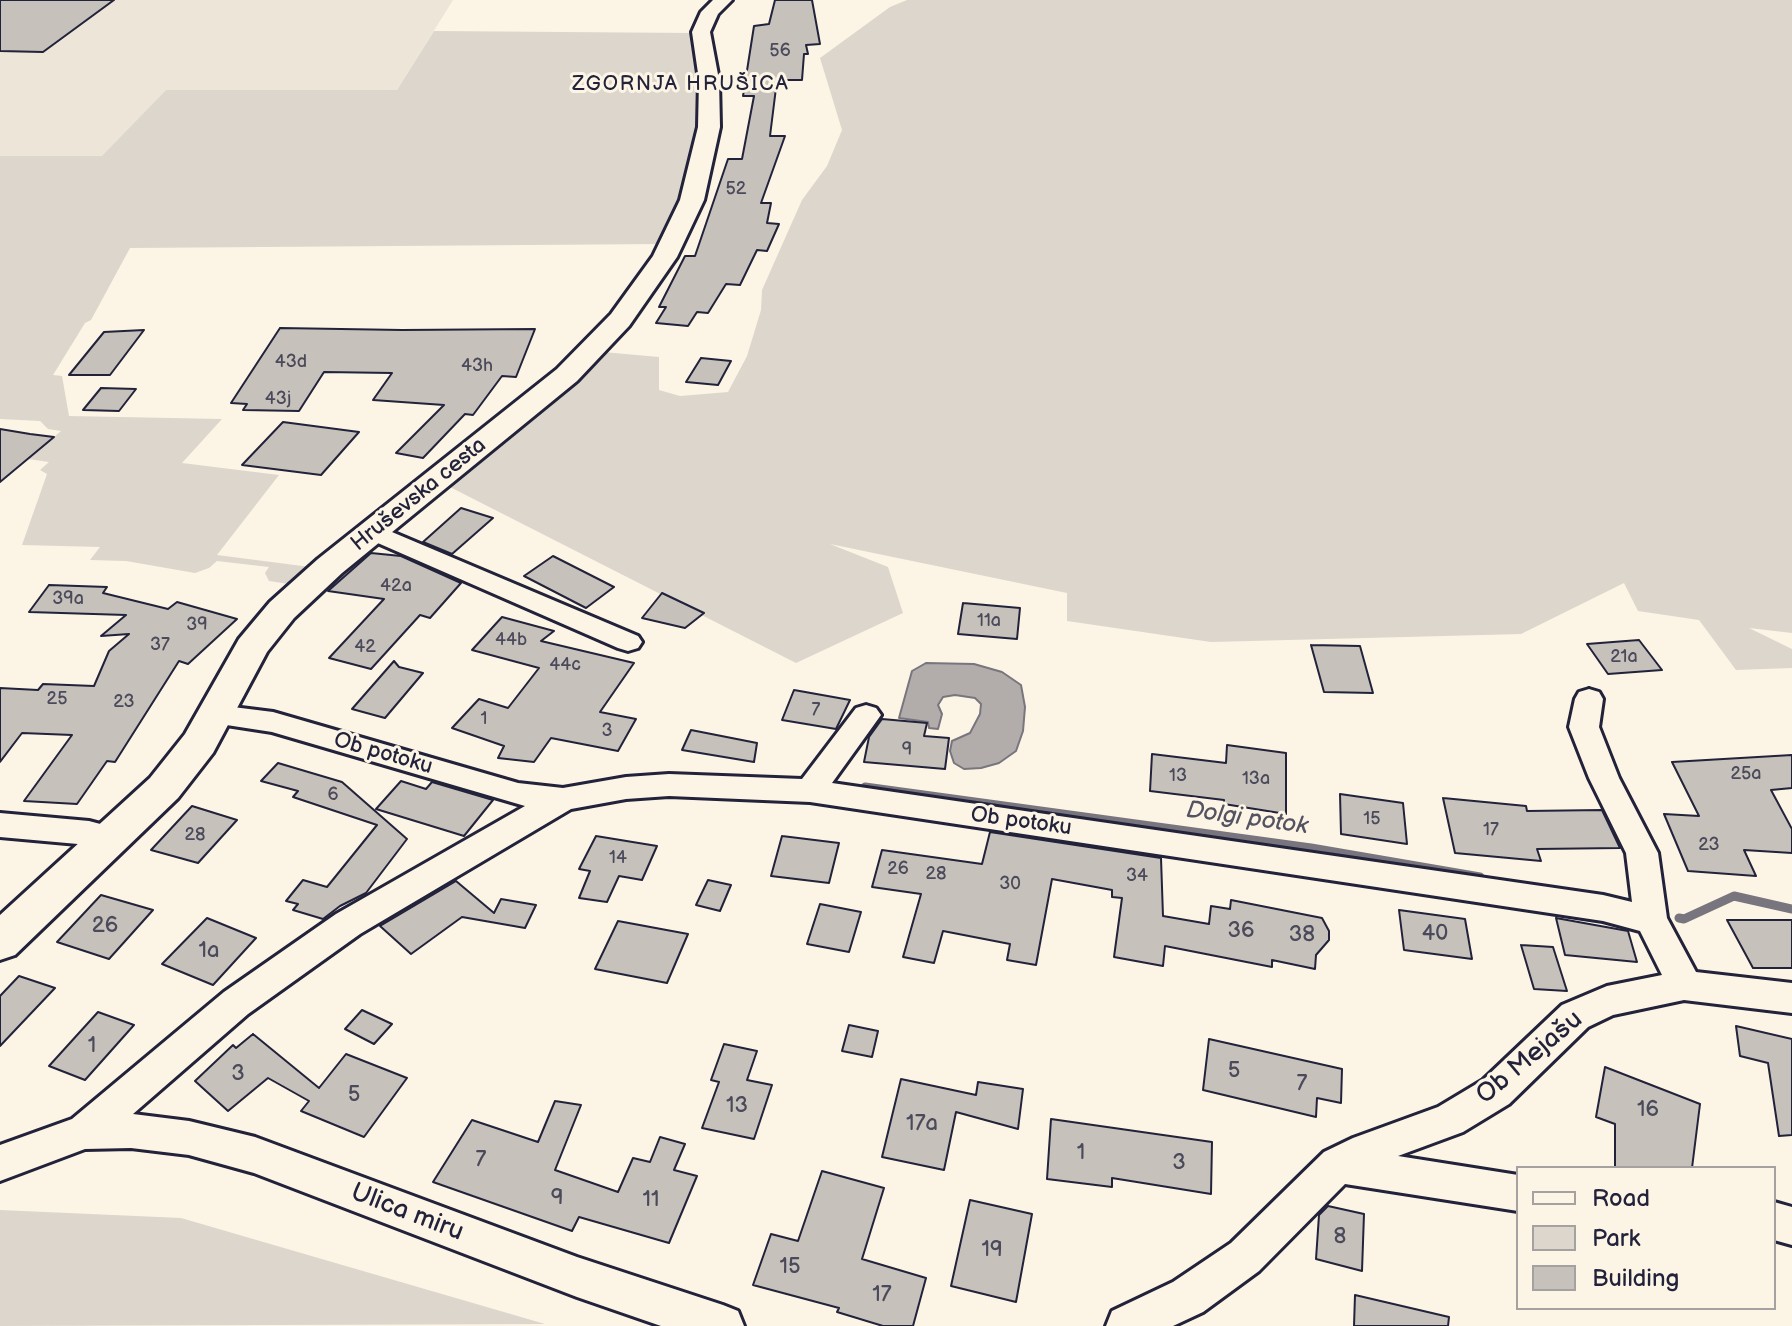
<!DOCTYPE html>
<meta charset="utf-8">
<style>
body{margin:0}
#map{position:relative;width:1792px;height:1326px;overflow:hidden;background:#fcf5e5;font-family:"Balsamiq Sans",sans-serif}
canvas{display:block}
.legend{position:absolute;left:1516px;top:1166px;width:260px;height:144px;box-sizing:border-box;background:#fcf5e5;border:2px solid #a5a1a1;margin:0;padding:10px 14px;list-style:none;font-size:24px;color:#22223b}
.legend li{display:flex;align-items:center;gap:16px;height:40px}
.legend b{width:40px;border:2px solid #a5a1a1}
</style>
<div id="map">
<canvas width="1792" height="1326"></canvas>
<ul class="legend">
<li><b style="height:10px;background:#fcf5e5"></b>Road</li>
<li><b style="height:22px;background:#dcd6cc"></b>Park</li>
<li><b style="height:22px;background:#c6c1bb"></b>Building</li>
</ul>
</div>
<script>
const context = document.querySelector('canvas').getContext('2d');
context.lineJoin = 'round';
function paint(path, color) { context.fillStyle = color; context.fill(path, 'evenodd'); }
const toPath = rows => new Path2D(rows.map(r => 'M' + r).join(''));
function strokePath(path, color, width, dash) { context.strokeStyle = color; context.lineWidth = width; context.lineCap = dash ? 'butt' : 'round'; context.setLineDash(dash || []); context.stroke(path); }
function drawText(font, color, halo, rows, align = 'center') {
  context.font = font + ' "Balsamiq Sans",sans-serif'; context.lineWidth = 6; context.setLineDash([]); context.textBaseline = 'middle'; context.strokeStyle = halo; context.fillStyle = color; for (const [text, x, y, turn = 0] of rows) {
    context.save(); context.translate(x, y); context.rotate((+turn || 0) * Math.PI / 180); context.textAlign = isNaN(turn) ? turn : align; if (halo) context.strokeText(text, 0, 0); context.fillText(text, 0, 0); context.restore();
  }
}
paint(toPath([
 [0,0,453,0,397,90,166,90,103,156,0,156]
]), '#ece5d8');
paint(toPath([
 [907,0,1792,0,1792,633,1749,628,1792,649,1792,668,1736,670,1699,620,1638,611,1624,583,1521,634,1211,642,1067,621,1067,593,830,544,888,567,903,613,796,663,446,485,603,352,659,357,659,390,680,396,728,392,747,356,761,310,762,290,802,200,827,166,842,130,820,58,890,7],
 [434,31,692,33,701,84,701,127,689,174,661,244,130,248,91,320,85,323,53,375,62,376,69,416,222,419,182,463,279,475,217,555,310,567,289,584,269,581,265,573,269,567,217,561,209,568,195,573,126,561,90,560,100,547,22,545,47,474,40,470,49,462,28,459,61,431,48,429,40,421,0,419,0,156,102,156,166,90,397,90],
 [0,1210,181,1218,545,1324,0,1326]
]), '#dcd6cc');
const water = toPath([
 [926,663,974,664,1002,672,1021,685,1025,707,1023,731,1016,751,999,763,981,768,964,769,954,763,950,751,952,741,970,733,980,714,981,704,975,698,955,695,943,697,938,705,942,714,938,729,929,728,928,722,899,718,912,671,926,663]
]);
paint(water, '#b2adab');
strokePath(water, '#78757e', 2);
strokePath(toPath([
 [865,787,1311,848,1480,877],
 [1679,918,1684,919,1734,896,1792,909]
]), '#78757e', 9);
const building = toPath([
 [0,0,114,0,43,52,0,51,0,0],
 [775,0,812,0,820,44,806,45,808,54,804,54,802,80,777,80,770,136,785,136,761,203,771,203,767,223,779,224,767,251,757,250,740,285,726,284,708,313,697,312,688,326,656,323,666,307,659,307,685,256,695,256,728,159,742,159,754,96,743,96,754,26,769,24,775,0],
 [280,328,402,330,535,329,516,377,502,376,473,415,465,414,423,458,396,453,444,405,373,400,392,373,324,372,299,411,243,410,247,404,231,403,280,328],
 [144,330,110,375,69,375,104,332,144,330],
 [701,358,731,361,718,385,686,382,701,358],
 [101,388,136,389,119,411,83,410,101,388],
 [283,422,359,432,321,475,242,465,283,422],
 [0,429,30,434,54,437,0,482,0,429],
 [461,508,493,518,452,554,423,542,461,508],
 [371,553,401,556,461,583,430,618,420,615,371,669,329,658,384,599,328,591,371,553],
 [553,556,614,587,586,608,524,576,553,556],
 [49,585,107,587,103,593,168,609,177,602,237,619,188,664,179,661,115,762,107,761,77,804,24,801,72,735,22,733,0,762,0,688,38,690,43,684,94,686,109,651,129,634,101,636,126,615,29,612,49,585],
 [662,593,704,613,685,628,642,618,662,593],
 [963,603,1020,608,1017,639,958,634,963,603],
 [502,617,554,631,541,641,634,663,600,712,636,719,618,751,551,738,534,762,498,758,504,746,452,728,479,699,508,708,539,668,472,650,502,617],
 [1639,640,1662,670,1608,674,1587,644,1639,640],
 [1311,645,1360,646,1373,693,1324,692,1311,645],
 [394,661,399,667,423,673,385,718,352,709,394,661],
 [794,690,850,700,836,729,782,720,794,690],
 [882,719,927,723,924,736,949,738,945,769,864,762,869,737,882,719],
 [691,730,757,743,754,762,682,750,691,730],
 [1227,745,1286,753,1286,814,1224,804,1224,800,1150,791,1152,754,1226,763,1227,745],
 [1792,755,1792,788,1771,790,1792,829,1792,853,1744,850,1756,876,1688,871,1664,814,1699,816,1672,762,1792,755],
 [278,763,342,782,407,839,366,893,340,906,323,919,293,910,298,904,286,901,303,880,327,887,377,825,293,797,298,791,261,781,278,763],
 [401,781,426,789,432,782,493,800,464,836,376,809,401,781],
 [1340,794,1403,803,1407,844,1341,834,1340,794],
 [1443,798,1526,806,1527,811,1602,810,1620,848,1537,849,1541,861,1455,853,1443,798],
 [192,806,237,820,198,863,151,850,192,806],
 [990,832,1161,858,1163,916,1209,924,1211,906,1230,909,1231,900,1322,918,1329,931,1329,940,1316,955,1315,969,1272,960,1272,967,1165,946,1163,966,1114,957,1122,898,1112,897,1112,890,1052,879,1036,965,1007,960,1010,944,943,931,934,963,903,957,921,894,872,887,882,850,982,864,990,832],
 [596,836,657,846,642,880,619,876,607,902,579,898,590,871,579,869,596,836],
 [782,836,839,843,829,883,771,876,782,836],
 [708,880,731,885,720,911,696,905,708,880],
 [456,881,494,913,501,899,536,905,525,928,462,917,411,954,380,926,456,881],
 [101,895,153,910,109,959,57,942,101,895],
 [820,904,861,912,849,952,807,944,820,904],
 [1399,910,1465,919,1472,959,1404,950,1399,910],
 [207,918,256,938,213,985,162,964,207,918],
 [1556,918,1628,931,1637,962,1565,955,1556,918],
 [1727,920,1792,920,1792,968,1753,968,1727,920],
 [618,921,688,934,667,983,595,969,618,921],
 [1521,945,1553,947,1567,991,1534,989,1521,945],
 [19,976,55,988,0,1046,0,996,19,976],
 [362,1010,392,1024,374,1044,345,1029,362,1010],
 [98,1012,134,1025,85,1080,49,1066,98,1012],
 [849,1025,878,1031,872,1057,842,1051,849,1025],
 [1736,1026,1792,1039,1792,1135,1779,1136,1768,1063,1740,1056,1736,1026],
 [253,1034,319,1088,346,1054,407,1078,364,1137,301,1111,309,1101,268,1078,228,1111,195,1081,233,1045,236,1048,253,1034],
 [1209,1039,1342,1069,1341,1103,1317,1098,1316,1117,1203,1090,1209,1039],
 [724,1044,757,1051,747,1080,772,1085,754,1139,702,1128,719,1082,711,1080,724,1044],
 [1605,1067,1700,1104,1692,1168,1615,1168,1615,1124,1596,1117,1605,1067],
 [901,1079,976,1095,978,1082,1023,1089,1018,1129,956,1112,944,1170,882,1157,901,1079],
 [555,1101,581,1105,555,1170,618,1192,633,1158,650,1162,660,1137,685,1144,674,1170,697,1176,669,1243,579,1217,572,1231,433,1182,472,1120,538,1142,555,1101],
 [1051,1119,1212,1142,1211,1194,1112,1178,1112,1187,1047,1179,1051,1119],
 [822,1171,884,1188,862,1259,926,1278,913,1326,883,1326,837,1312,839,1308,753,1285,771,1234,798,1241,822,1171],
 [970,1200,1032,1214,1016,1302,951,1286,970,1200],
 [1328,1206,1364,1214,1362,1271,1316,1259,1319,1215,1328,1206],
 [1355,1295,1449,1317,1448,1326,1354,1326,1355,1295]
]);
paint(building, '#c6c1bb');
strokePath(building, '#22223b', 2);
const minor = toPath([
 [373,524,638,636,642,642,638,648,628,651,618,648,364,537,360,532,364,527,373,524],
 [1589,689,1599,692,1603,699,1599,727,1619,778,1658,853,1667,918,1696,972,1792,983,1792,1013,1684,1000,1613,1015,1588,1027,1509,1104,1463,1132,1398,1156,1518,1175,1518,1211,1345,1184,1259,1271,1203,1312,1173,1326,1106,1326,1112,1311,1173,1282,1231,1243,1324,1152,1353,1138,1438,1107,1483,1080,1562,1005,1607,986,1662,975,1640,931,1603,921,810,802,669,796,626,799,571,809,360,934,248,1014,133,1114,189,1121,255,1137,577,1257,723,1305,738,1311,744,1326,661,1326,577,1297,254,1173,189,1155,131,1148,85,1149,0,1181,0,1145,72,1119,224,992,336,914,525,806,272,732,207,722,202,715,207,708,217,705,273,712,518,783,563,788,626,777,669,774,802,779,856,708,866,705,876,708,881,715,832,783,1603,895,1632,902,1626,853,1589,778,1569,727,1575,699,1579,692,1589,689],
 [0,813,89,821,123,830,128,839,123,848,112,851,89,845,0,837,0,813],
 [1774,1202,1792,1207,1792,1245,1774,1240,1774,1202]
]);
const tertiary = toPath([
 [713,0,732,0,718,14,710,32,719,80,720,127,704,200,677,257,629,326,577,381,342,573,294,618,267,652,213,753,178,798,15,955,0,960,0,915,150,778,185,734,239,639,270,602,318,559,557,369,611,314,653,256,680,200,698,127,699,80,692,32,701,12,713,0]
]);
strokePath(minor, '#22223b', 6);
strokePath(tertiary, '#22223b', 6);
paint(minor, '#fcf5e5');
paint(tertiary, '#fcf5e5');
drawText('18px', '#4b4a5b', null, [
 ["56",780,51],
 ["52",736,189],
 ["43d",291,362],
 ["43h",477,366],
 ["43j",278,399],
 ["42a",396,586],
 ["39a",68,599],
 ["11a",989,621],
 ["39",197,625],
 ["44b",511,640],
 ["37",160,645],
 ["42",365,647],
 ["21a",1624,657],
 ["44c",565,665],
 ["25",57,699],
 ["23",124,702],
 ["7",816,710],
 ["1",484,719],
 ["3",607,731],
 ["9",907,750],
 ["25a",1746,774],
 ["13",1178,776],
 ["13a",1256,779],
 ["6",333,795],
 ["15",1372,819],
 ["17",1491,830],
 ["28",195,835],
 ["23",1709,845],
 ["14",618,858],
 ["26",898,869],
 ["28",936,874],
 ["34",1137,876],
 ["30",1010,884]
]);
context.letterSpacing = '2px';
drawText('20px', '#22223b', '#fcf5e5', [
 ["ZGORNJA HRUŠICA",681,85]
]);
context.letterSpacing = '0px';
drawText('22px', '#22223b', '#fcf5e5', [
 ["Hruševska cesta",419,495,-39],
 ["Ob potoku",383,754,16],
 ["Ob potoku",1021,822,8]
]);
drawText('22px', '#4b4a5b', null, [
 ["26",105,926],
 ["36",1241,931],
 ["40",1435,934],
 ["38",1302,935],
 ["1a",209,951],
 ["1",92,1046],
 ["5",1234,1071],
 ["3",238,1074],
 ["7",1302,1084],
 ["5",354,1095],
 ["13",737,1106],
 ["16",1648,1110],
 ["17a",922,1124],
 ["1",1081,1153],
 ["7",481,1160],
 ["3",1179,1163],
 ["9",557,1198],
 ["11",651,1200],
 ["8",1340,1237],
 ["19",992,1250],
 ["15",790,1267],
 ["17",882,1295]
]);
drawText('italic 24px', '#545362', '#fcf5e5', [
 ["Dolgi potok",1247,819,8]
]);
drawText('26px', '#22223b', '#fcf5e5', [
 ["Ob Mejašu",1530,1058,-40],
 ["Ulica miru",407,1213,21]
]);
</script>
